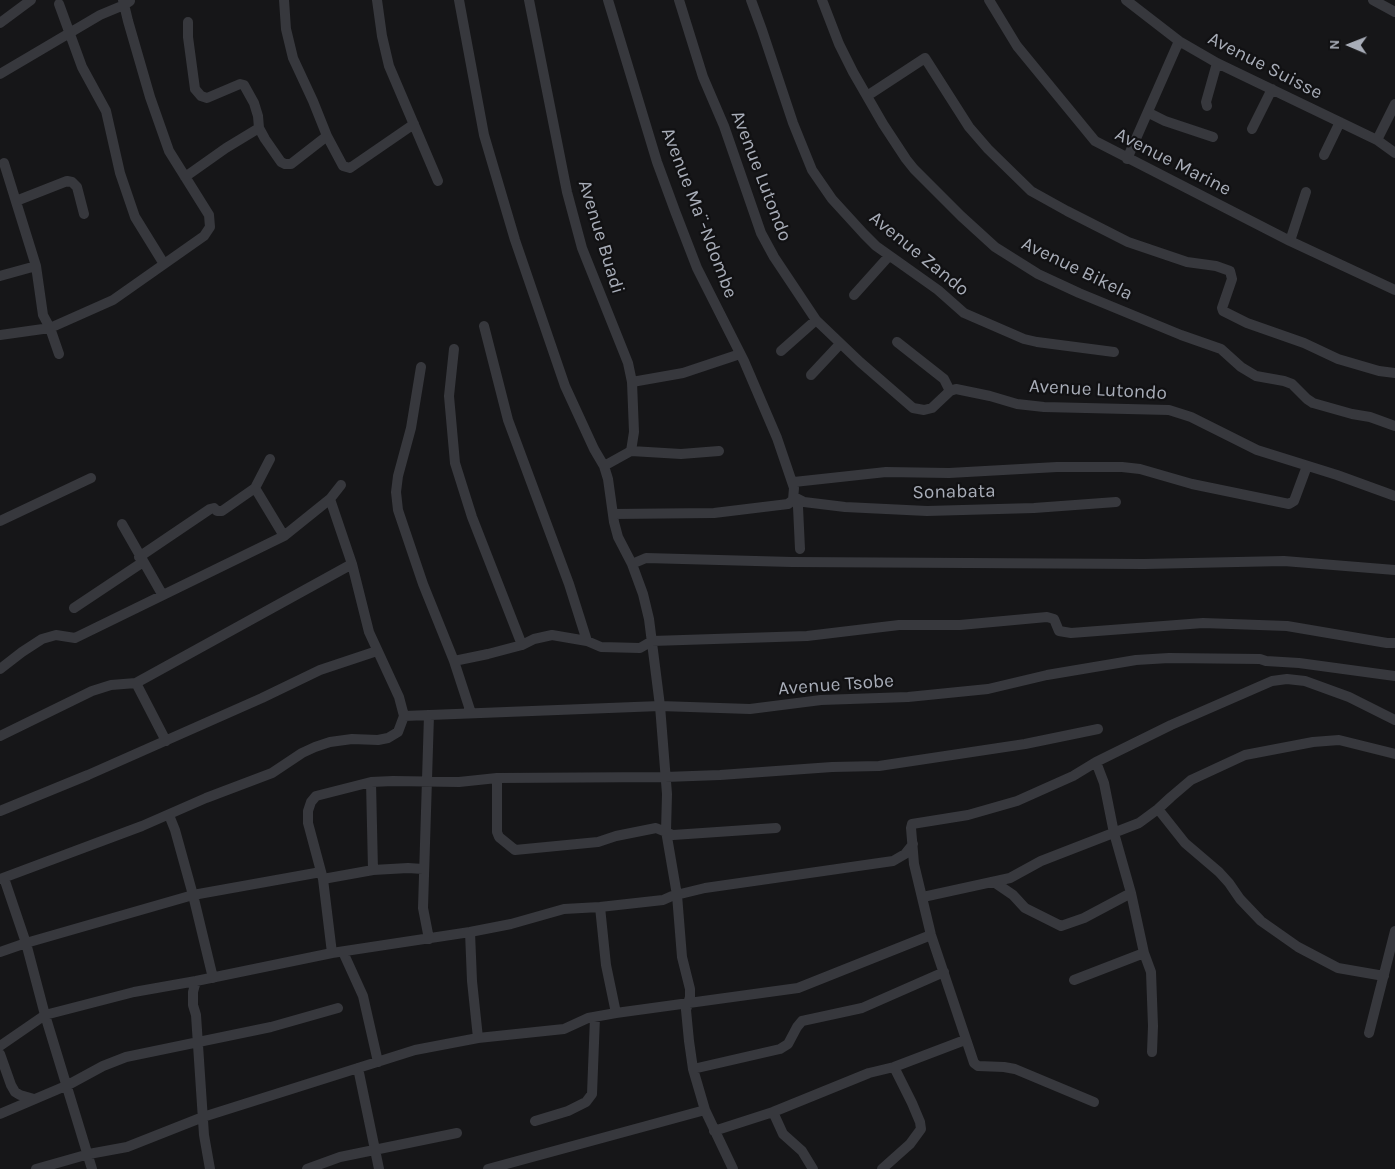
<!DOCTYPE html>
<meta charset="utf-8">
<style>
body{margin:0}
#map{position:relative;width:1395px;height:1169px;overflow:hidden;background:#161618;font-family:Karla,sans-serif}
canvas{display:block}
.north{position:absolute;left:1325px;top:20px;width:50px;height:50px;-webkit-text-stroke:4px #111113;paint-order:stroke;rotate:271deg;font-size:14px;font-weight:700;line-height:20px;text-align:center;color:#a8adb8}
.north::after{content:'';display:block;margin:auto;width:18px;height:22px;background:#a8adb8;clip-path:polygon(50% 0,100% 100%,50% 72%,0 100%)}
</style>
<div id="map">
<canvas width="1395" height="1169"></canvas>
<div class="north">N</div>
</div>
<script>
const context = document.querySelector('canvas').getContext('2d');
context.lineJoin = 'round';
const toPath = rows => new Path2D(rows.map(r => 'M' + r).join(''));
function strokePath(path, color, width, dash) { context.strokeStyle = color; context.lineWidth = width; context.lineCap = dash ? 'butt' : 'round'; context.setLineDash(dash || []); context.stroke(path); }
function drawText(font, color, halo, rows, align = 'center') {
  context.font = font + ' Karla,sans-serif'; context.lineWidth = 4.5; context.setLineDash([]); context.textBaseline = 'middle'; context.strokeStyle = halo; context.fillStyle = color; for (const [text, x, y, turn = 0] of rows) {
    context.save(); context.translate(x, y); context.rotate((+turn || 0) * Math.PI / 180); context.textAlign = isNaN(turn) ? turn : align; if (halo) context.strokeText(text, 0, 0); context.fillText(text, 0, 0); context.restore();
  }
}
strokePath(toPath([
 [284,0,286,29,293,58,313,101,327,136,343,166,350,168,414,124],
 [377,0,382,36,389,66,438,181],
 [459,0,484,135,515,240,565,386,594,449,604,466,608,479,614,522,618,537,632,564,643,594,649,619,660,706,667,794,666,831,677,895,682,957,690,989,690,997,686,1010,689,1041,693,1069,705,1110,733,1169],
 [529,0,567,192,582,248,628,363,632,382,634,432,631,451,604,466],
 [608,0,657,162,675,211,697,268,744,361,777,438,794,488,793,500,788,504,714,513,613,514],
 [679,0,703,77,724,126,761,233,774,257,816,320,860,362,913,408,924,410,932,408,950,391,956,389,990,396,1017,404,1044,407,1169,410,1191,417,1257,450,1337,475,1395,496],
 [751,0,762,30,793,123,812,170,832,199,864,234,876,246,938,290,964,313,1024,339,1037,342,1114,352],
 [822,0,839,44,853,72,883,124,906,159,914,169,961,216,995,247,1038,274,1079,293,1181,335,1221,349,1241,367,1256,376,1284,381,1292,384,1307,399,1313,403,1352,414,1370,417,1395,426],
 [989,0,1017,46,1095,141,1290,241,1395,290],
 [1126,0,1179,41,1217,63,1377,140,1395,153],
 [1373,0,1395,12],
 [59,4,82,67,106,111,120,173,135,217,164,264],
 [188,22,188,37,195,89,201,96,207,98,240,84,244,85,254,103,258,116,259,128,265,139,281,162,285,164,291,164,327,136],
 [0,23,31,0],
 [0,74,100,15,124,5,130,1],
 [867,96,925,58,969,127,988,149,1031,191,1067,211,1128,242,1187,262,1216,266,1230,271,1232,279,1222,308,1223,311,1247,323,1304,343,1338,359,1379,371,1395,373],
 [1207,106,1206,102,1217,63],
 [1149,113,1165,121,1213,137],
 [1252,129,1272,89],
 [1377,140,1395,104],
 [1324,155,1340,122],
 [1127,159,1179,41],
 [4,163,36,266,43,315,50,328,59,354],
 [185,177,226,148,259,128],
 [16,201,67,181,72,182,77,187,84,214],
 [1290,241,1306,192],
 [0,276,36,266],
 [854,295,889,256],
 [484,326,508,420,569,584,587,641],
 [0,335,50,328,113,300,204,236,210,227,209,215,169,151,150,97,128,21,123,0],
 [897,342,944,379,950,391],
 [454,349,449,396,455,463,472,517,522,645],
 [781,351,816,320],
 [421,367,411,428,398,476,396,492,398,510,423,584,454,661,471,713],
 [811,375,840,344],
 [632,382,683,373,740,354],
 [631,451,681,454,719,451],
 [794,482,886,472,949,473,1057,467,1122,467,1140,469,1192,484,1289,504,1294,501,1307,466],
 [255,488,284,536],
 [794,497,804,502,845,507,927,511,1034,508,1116,502],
 [793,500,797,503,798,507,800,549],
 [0,521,91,478],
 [122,524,162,594],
 [139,557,210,509,214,508,217,511,222,511,255,488,270,459],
 [632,564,646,558,792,562,1144,564,1284,561,1395,570],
 [74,608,143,562],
 [454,661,488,654,522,645,534,639,552,635,587,641,601,647,640,648,652,641,807,636,899,625,960,625,1047,617,1054,619,1059,631,1071,633,1203,623,1287,626,1387,643,1395,643],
 [0,669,22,652,42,639,56,635,75,638,284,536,330,499,341,485],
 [136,683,166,741],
 [429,715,423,908,429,939],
 [404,716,660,706,750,709,821,700,908,697,988,689,1047,675,1136,660,1169,658,1260,659,1266,661,1299,663,1395,676],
 [0,736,92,691,111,685,136,683,352,564],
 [1096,762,1104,783,1114,833,1131,893,1144,953,1151,972,1153,1026,1152,1052],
 [497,778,497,832,499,837,515,850,598,842,616,836,656,828,673,835,776,828],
 [371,782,373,870],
 [1158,809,1185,843,1219,872,1229,883,1240,899,1261,921,1298,947,1338,968,1384,976],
 [0,811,88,775,262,698,320,670,377,651],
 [169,815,175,830,193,895,213,978],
 [4,878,26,943,45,1015,92,1169],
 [0,879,142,826,206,798,272,773,302,753,315,747,330,742,352,739,378,740,388,738,398,732,404,716,399,697,369,632,352,564,330,499],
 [323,879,373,870,408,868,423,869],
 [994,882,1013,895,1025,908,1061,926,1084,918,1131,893],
 [923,897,1010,878,1041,861,1139,823,1158,809,1171,797,1191,780,1245,755,1313,742,1339,740,1395,754],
 [600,907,606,965,616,1013],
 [470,932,472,981,478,1038],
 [0,952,26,943,193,895,321,872],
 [343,952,363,996,378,1062],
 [332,953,323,879,308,823,308,811,311,802,316,796,371,782,393,781,459,782,497,778,665,777,720,775,832,767,879,766,1025,744,1098,729],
 [1074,980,1144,953],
 [196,981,193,992,193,1005,196,1015,204,1135,210,1169],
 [1369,1033,1395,931],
 [0,1046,45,1015,134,992,196,981,332,953,470,932,511,924,564,909,600,907,663,900,672,896,705,888,893,861,905,854,913,844],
 [0,1054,11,1085,15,1092,20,1095,34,1099],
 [358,1068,379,1169],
 [693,1069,780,1049,788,1044,797,1027,802,1021,862,1008,944,972],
 [1094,1102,1015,1069,1004,1067,978,1066,974,1063,931,935,914,864,911,828,912,824,968,815,1017,801,1073,776,1096,762,1171,725,1272,681,1287,679,1305,681,1349,697,1395,720],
 [773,1112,783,1134,802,1151,813,1169],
 [0,1114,68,1085,103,1066,126,1057,271,1027,338,1008],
 [535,1121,568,1111,586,1102,592,1094,595,1017],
 [714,1131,773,1112,869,1073,894,1067,965,1040],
 [36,1169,89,1154,127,1147,203,1117,415,1050,478,1038,564,1029,588,1018,616,1013,798,988,931,935],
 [307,1169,340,1157,457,1133],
 [488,1169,705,1110],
 [882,1169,910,1144,921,1129,920,1122,912,1103,894,1067]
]), '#37383d', 10);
drawText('19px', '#a8adb8', '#111113', [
 ["Avenue Suisse",1265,66,27],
 ["Avenue Marine",1173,162,27],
 ["Avenue Lutondo",761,176,69],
 ["Avenue Ma¨-Ndombe",699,213,69],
 ["Avenue Buadi",601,237,73],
 ["Avenue Zando",919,254,39],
 ["Avenue Bikela",1077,269,26],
 ["Avenue Lutondo",1098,390,3],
 ["Sonabata",954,492,-1],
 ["Avenue Tsobe",836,685,-4]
]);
</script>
